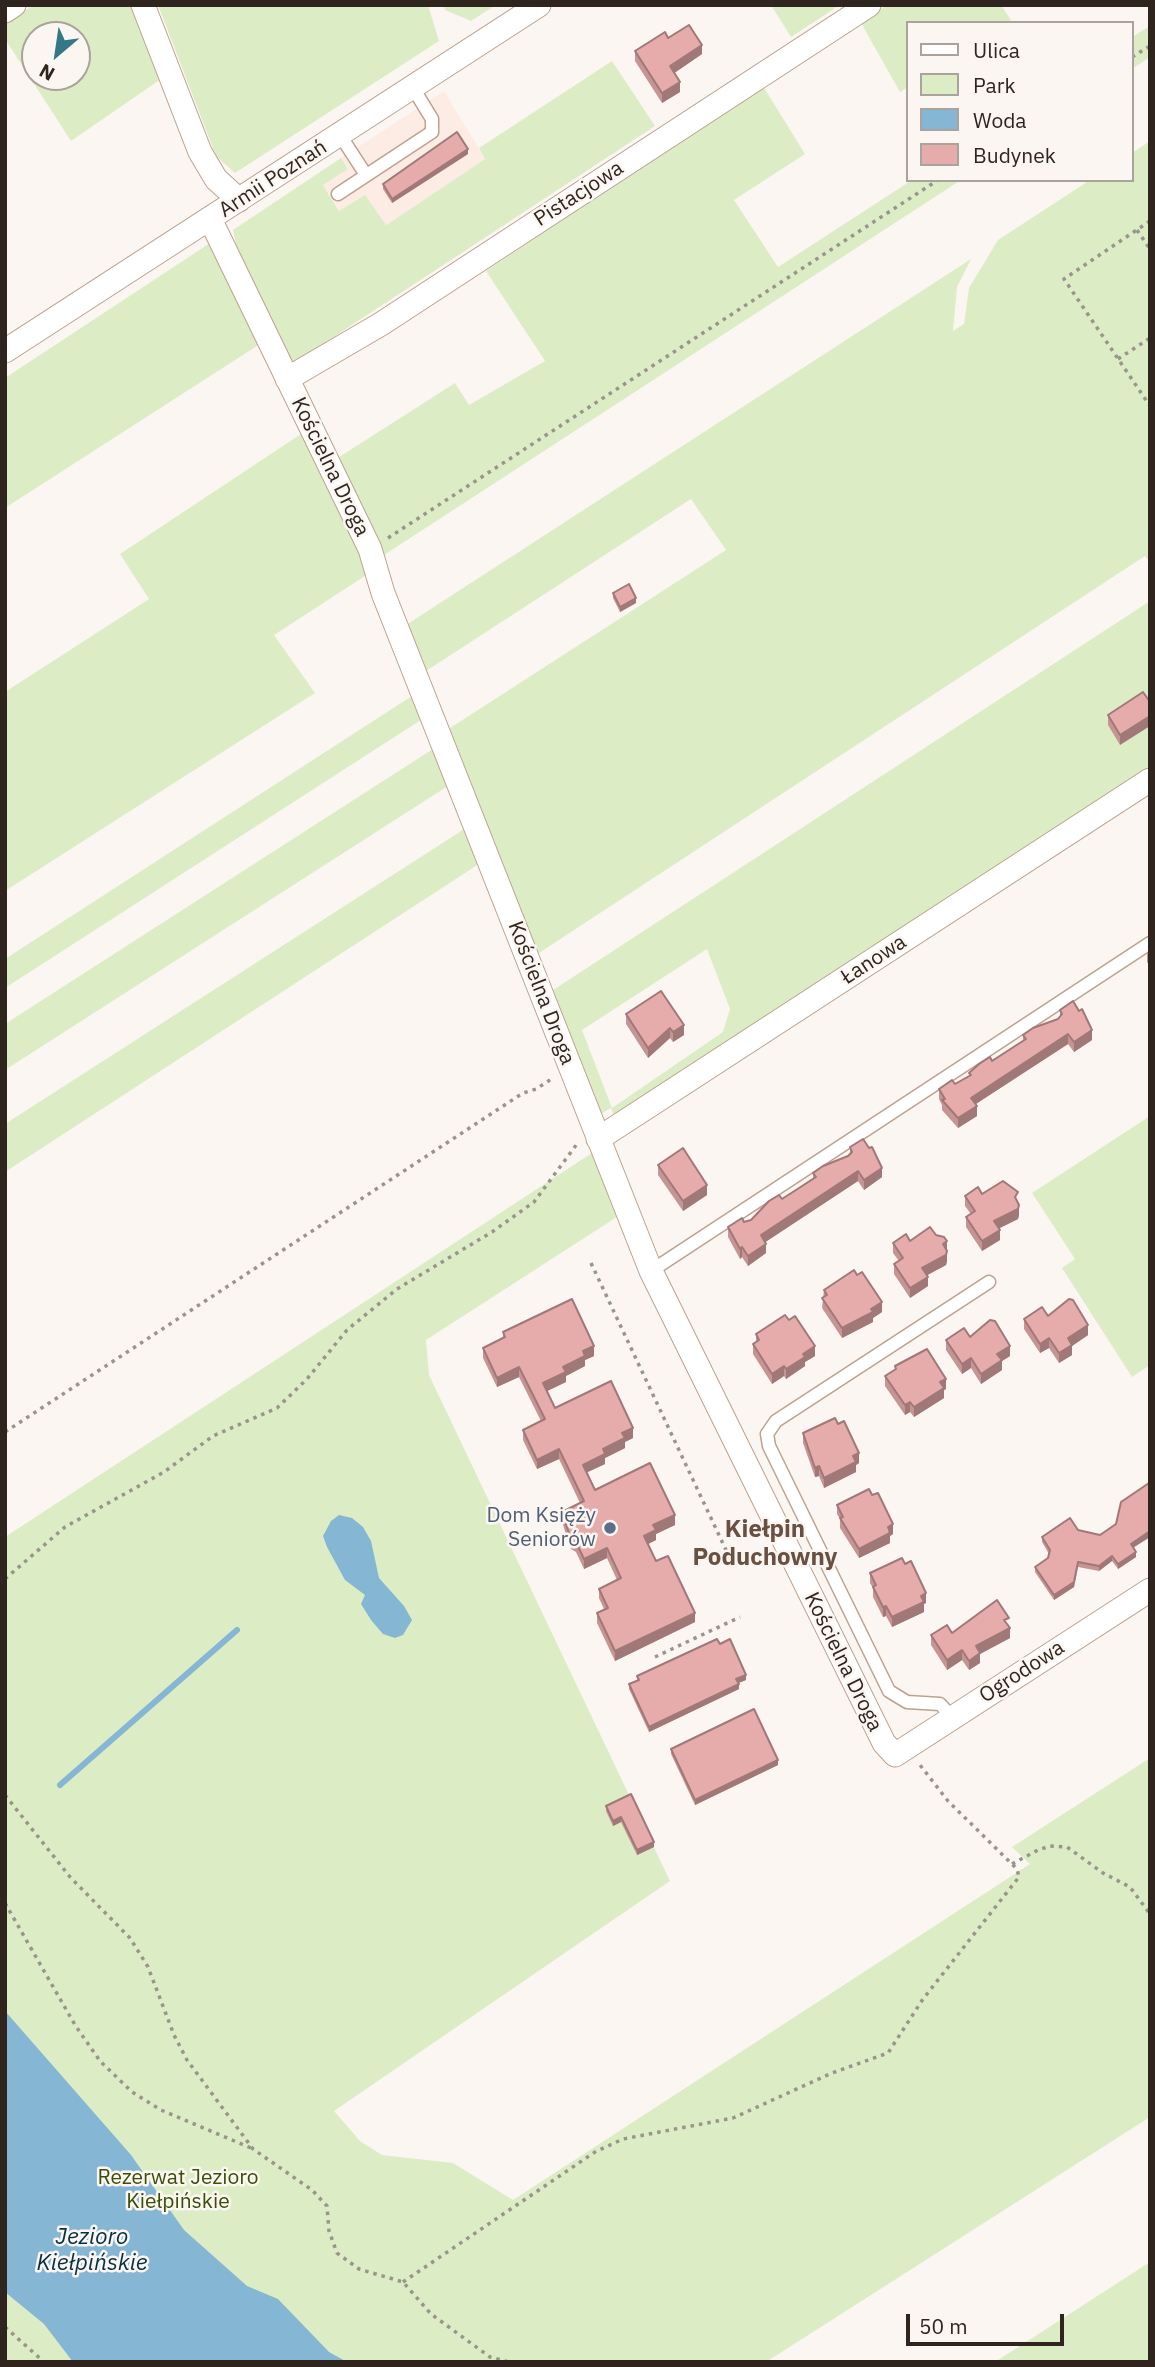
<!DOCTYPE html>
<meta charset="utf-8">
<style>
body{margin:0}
#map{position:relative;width:1155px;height:2367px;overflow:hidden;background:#fcf6f2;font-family:"IBM Plex Sans",sans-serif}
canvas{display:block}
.frame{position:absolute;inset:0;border:7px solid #30251e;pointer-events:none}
.legend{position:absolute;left:906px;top:21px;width:228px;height:161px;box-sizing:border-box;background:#fcf6f2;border:2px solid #aaa29d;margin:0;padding:9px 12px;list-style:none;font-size:21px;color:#30251e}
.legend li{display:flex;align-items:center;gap:14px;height:35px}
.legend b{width:35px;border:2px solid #aaa29d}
.north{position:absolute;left:21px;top:21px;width:70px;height:70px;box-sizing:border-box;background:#fcf6f2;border:2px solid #aaa29d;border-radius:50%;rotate:209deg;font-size:19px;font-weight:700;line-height:28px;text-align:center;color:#30251e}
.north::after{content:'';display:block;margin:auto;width:24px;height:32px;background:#347887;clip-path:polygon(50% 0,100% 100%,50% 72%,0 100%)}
.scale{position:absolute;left:906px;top:2314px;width:158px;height:32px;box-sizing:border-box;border:4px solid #30251e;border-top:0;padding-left:9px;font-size:21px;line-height:24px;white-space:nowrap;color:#30251e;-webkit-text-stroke:5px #fcf6f2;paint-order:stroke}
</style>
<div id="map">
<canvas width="1155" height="2367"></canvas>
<div class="frame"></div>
<ul class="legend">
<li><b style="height:9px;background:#fff"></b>Ulica</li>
<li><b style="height:19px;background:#dcedc5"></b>Park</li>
<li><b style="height:19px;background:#85b6d4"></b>Woda</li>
<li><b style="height:19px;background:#e6acab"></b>Budynek</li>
</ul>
<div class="north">N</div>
<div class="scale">50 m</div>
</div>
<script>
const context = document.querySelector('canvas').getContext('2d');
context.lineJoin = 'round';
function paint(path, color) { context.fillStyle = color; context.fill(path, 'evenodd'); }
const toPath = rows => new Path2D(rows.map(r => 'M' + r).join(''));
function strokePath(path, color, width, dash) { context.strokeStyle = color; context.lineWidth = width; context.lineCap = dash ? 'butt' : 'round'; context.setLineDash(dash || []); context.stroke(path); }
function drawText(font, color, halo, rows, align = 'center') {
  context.font = font + ' "IBM Plex Sans",sans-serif'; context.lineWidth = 5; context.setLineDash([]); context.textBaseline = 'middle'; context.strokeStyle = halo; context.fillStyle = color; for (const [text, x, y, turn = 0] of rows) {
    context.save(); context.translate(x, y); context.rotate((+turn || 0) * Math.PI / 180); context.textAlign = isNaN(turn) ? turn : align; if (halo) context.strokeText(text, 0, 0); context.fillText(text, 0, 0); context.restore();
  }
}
paint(toPath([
 [444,91,485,159,385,225,377,214,340,211,323,185,348,169,341,158]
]), '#fcece3');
paint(toPath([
 [34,5,131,5,161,79,71,141,5,39,5,24],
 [35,35,77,35,77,77,35,77],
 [158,5,428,5,439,41,235,173,216,156],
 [444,5,496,5,471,21,445,10],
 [771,5,840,5,791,37],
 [887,5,1001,5,1011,20,1007,23,908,23,908,87,900,92,861,23],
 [1150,26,1150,57,1132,69,1132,37],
 [612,61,655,126,291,365,240,263,233,230,341,158,348,169,323,185,339,211,365,195,386,225,485,159,479,148],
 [763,86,805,154,734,200,778,267,912,180,961,180,381,557,336,459,455,383,469,405,545,361,486,271],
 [1150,141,1150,563,1145,556,536,955,447,730,726,550,691,499,423,673,406,625,971,259,957,287,953,331,964,324,969,288,998,240,1090,180,1132,180,1132,153],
 [210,243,260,344,5,508,5,378],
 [304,432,368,574,274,635,315,693,5,891,5,692,149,599,120,554],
 [1150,601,1150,771,615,1118,611,1108,597,1116,550,992],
 [707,949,730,1009,723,1032,612,1108,582,1030],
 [415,694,424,718,5,988,5,959],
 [436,747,451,784,5,1070,5,1024],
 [469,826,482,862,5,1172,5,1124],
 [1150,1116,1150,1365,1132,1377,1062,1268,1075,1259,1032,1193],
 [595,1151,620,1215,426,1340,429,1375,670,1881,334,2111,360,2141,382,2155,453,2163,513,2200,1030,1864,1012,1847,1150,1758,1150,2117,766,2362,5,2362,5,1537],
 [1150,2262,1150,2362,995,2362]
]), '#dcedc5');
paint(toPath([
 [339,1515,352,1518,363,1527,371,1541,379,1578,404,1606,412,1620,403,1635,395,1638,383,1634,371,1620,361,1604,365,1595,345,1580,327,1547,323,1536,331,1521],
 [5,2011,131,2155,184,2230,247,2286,278,2299,329,2352,347,2362,73,2362,44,2324,5,2292]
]), '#85b6d4');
strokePath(toPath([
 [60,1785,237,1630]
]), '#85b6d4', 6);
const lane = toPath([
 [340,135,366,175],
 [338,194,432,132,432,119,413,88],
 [651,1271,1150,943],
 [952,1717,940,1704,907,1702,889,1691,769,1446,767,1434,776,1421,989,1282]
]);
const street = toPath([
 [143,5,200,152,216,179,239,200],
 [5,11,14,5],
 [210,219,370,549,383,593,651,1271,884,1743,895,1755,1150,1590],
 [5,351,539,5],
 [287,379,381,324,869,5],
 [598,1139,1150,780]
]);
strokePath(lane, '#bea18f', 15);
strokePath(street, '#bea18f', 25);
strokePath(toPath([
 [1132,57,1150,46],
 [1150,221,1064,279,1150,406],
 [1137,230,1150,249],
 [1118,359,1150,338],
 [388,538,938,180],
 [591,1263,726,1550,711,1557],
 [5,1432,523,1093,536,1089,553,1078],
 [5,1579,65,1527,164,1472,213,1436,277,1408,307,1379,347,1330,397,1289,492,1232,534,1202,577,1144],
 [655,1657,740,1617],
 [5,1795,70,1877,130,1938,148,1967,174,2035,187,2060,253,2149,312,2190,327,2206,329,2231,337,2253,359,2269,403,2282,431,2314,490,2357,509,2362],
 [1012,1864,1038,1850,1050,1846,1067,1847,1103,1873,1130,1887,1150,1914],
 [5,1903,75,2025,100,2061,132,2092,161,2110,251,2148],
 [403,2282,595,2152,623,2139,733,2118,832,2073,888,2053,923,1999,1019,1877,1017,1869,948,1801,920,1765],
 [5,2327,44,2362]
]), '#9b938d', 3.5, [3.5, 5]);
strokePath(lane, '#fff', 12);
strokePath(street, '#fff', 23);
paint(toPath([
 [668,38,702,54,674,73,680,92,662,103,635,61,635,51],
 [468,154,392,203,383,189,383,184],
 [613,593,636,603,620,612,613,598],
 [1143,692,1120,745,1108,725,1108,715],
 [1150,951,1150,967,1147,962,1147,952],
 [661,991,684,1035,673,1042,670,1038,648,1058,626,1024,626,1014],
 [1060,1010,1092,1040,1074,1052,1068,1044,976,1104,977,1116,958,1128,942,1110,942,1105,939,1099,939,1089,955,1084,969,1076,969,1073,992,1061,1023,1041,1023,1035,1058,1019,1060,1017],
 [850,1147,882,1177,864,1190,858,1181,765,1242,766,1253,748,1266,742,1257,740,1259,728,1237,728,1227,751,1220,813,1178,813,1173,848,1156,850,1154],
 [658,1165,707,1195,683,1211,658,1175],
 [982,1194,1018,1202,1019,1215,1018,1219,999,1228,1000,1240,982,1251,966,1227,966,1217,971,1214,965,1206,965,1196],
 [936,1235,947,1241,947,1261,946,1265,927,1275,928,1286,910,1298,894,1274,894,1264,899,1261,893,1253,893,1243,910,1241],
 [824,1290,882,1312,873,1318,873,1322,842,1338,822,1308],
 [1048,1316,1088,1335,1072,1346,1072,1355,1059,1363,1049,1348,1040,1353,1024,1329,1024,1319],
 [503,1332,594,1356,585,1360,585,1366,566,1376,566,1382,547,1391,555,1408,633,1438,625,1442,625,1448,605,1458,605,1464,586,1473,595,1490,675,1525,656,1534,656,1540,648,1544,656,1561,695,1622,615,1661,597,1623,597,1613,604,1609,599,1598,599,1589,617,1580,607,1558,584,1569,576,1552,571,1549,562,1522,562,1512,580,1503,559,1459,537,1469,523,1440,523,1430,541,1421,519,1377,497,1387,483,1358,483,1348,503,1339],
 [756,1334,815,1356,805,1362,805,1366,786,1379,784,1376,772,1384,753,1354,753,1344,756,1342],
 [970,1337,1010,1356,1002,1361,1002,1370,981,1384,971,1368,962,1374,946,1350,946,1340],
 [895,1366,946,1389,944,1390,944,1398,914,1417,910,1412,905,1415,885,1386,885,1376,895,1370],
 [803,1433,859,1463,856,1465,856,1472,824,1488,819,1476,815,1477,803,1443],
 [837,1505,893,1534,890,1536,890,1543,859,1558,840,1528,840,1519,837,1514],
 [1078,1530,1100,1535,1150,1537,1134,1547,1136,1557,1118,1569,1112,1561,1099,1571,1078,1567,1074,1587,1054,1600,1035,1572,1035,1567,1048,1558,1049,1554,1042,1542,1042,1537],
 [870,1573,926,1603,924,1604,924,1612,892,1627,886,1616,883,1617,873,1597,873,1588,870,1583],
 [1009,1627,1010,1638,980,1654,980,1663,969,1670,962,1660,947,1670,931,1645,931,1635],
 [720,1644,746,1680,738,1683,739,1689,649,1732,629,1689,629,1684,637,1681,637,1676],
 [671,1749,778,1765,695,1805,671,1754],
 [631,1794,654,1847,637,1855,621,1822,613,1826,606,1811,606,1806]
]), '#c69493');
paint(toPath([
 [702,45,702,54,670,76,670,66],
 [680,82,680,92,662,103,662,93],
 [468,149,468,154,392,203,392,199],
 [636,598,636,603,620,612,620,607],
 [1150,716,1150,726,1120,745,1120,735],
 [684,1025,684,1035,673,1042,673,1032],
 [670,1028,670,1038,648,1058,648,1048],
 [1092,1030,1092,1040,1074,1052,1074,1042],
 [1068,1034,1068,1044,971,1107,971,1098],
 [977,1106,977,1116,958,1128,958,1118],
 [882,1168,882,1177,864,1190,864,1180],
 [858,1171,858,1181,761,1245,761,1235],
 [707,1185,707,1195,683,1211,683,1201],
 [1019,1205,1019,1215,1018,1219,994,1231,994,1221],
 [1000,1230,1000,1240,982,1251,982,1241],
 [947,1241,947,1251,943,1244],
 [766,1244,766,1253,748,1266,748,1256],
 [742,1247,742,1257,740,1259,740,1249],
 [947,1251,947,1261,946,1265,922,1278,922,1268],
 [928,1277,928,1286,910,1298,910,1288],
 [882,1302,882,1312,873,1318,873,1322,842,1338,842,1328],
 [1088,1325,1088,1335,1072,1346,1072,1355,1059,1363,1059,1353,1068,1338],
 [1049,1338,1049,1348,1040,1353,1040,1344],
 [594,1346,594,1356,585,1360,585,1366,566,1376,566,1382,543,1393,543,1383,583,1351],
 [815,1346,815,1356,805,1362,805,1366,786,1379,786,1369,803,1354],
 [1010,1346,1010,1356,1002,1361,1002,1370,981,1384,981,1374,997,1354],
 [971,1358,971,1368,962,1374,962,1364],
 [784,1366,784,1376,772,1384,772,1374],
 [519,1367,519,1377,497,1387,497,1378],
 [946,1379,946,1389,944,1390,944,1398,914,1417,914,1407,940,1382],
 [910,1402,910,1412,905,1415,905,1405],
 [633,1428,633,1438,625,1442,625,1448,605,1458,605,1464,583,1474,583,1465,622,1433],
 [559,1449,559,1459,537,1469,537,1460],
 [859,1453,859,1463,856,1465,856,1472,824,1488,824,1478,853,1456],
 [819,1466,819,1476,815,1477,815,1468],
 [675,1515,675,1525,656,1534,656,1540,644,1546,644,1536,653,1525],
 [893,1524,893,1534,890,1536,890,1543,859,1558,859,1549,888,1527],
 [1150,1531,1150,1537,1131,1549,1131,1544],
 [607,1548,607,1558,584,1569,584,1559],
 [1136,1552,1136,1557,1118,1569,1118,1564],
 [1112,1556,1112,1561,1099,1571,1099,1566],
 [1078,1562,1074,1587,1054,1600,1054,1595],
 [926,1593,926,1603,924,1604,924,1612,892,1627,892,1617,921,1596],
 [886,1606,886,1616,883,1617,883,1607],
 [695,1613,695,1622,615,1661,615,1651],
 [1010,1628,1010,1638,980,1654,980,1663,969,1670,969,1661,976,1646],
 [962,1650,962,1660,947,1670,947,1660],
 [746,1675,746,1680,736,1684,736,1679],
 [739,1684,739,1689,649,1732,649,1727],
 [778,1760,778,1765,695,1805,695,1800],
 [621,1817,621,1822,613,1826,613,1821],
 [654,1842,654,1847,637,1855,637,1850]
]), '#a17878');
const building = toPath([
 [689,25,702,45,670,66,680,82,662,93,635,51,665,32,668,38,689,25],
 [457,132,468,149,392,199,383,184,457,132],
 [629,584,636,598,620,607,613,593,629,584],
 [1143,692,1150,702,1150,716,1120,735,1108,715,1143,692],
 [661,991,684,1025,673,1032,670,1028,648,1048,626,1014,661,991],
 [1073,1001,1079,1011,1082,1009,1092,1030,1074,1042,1068,1034,971,1098,977,1106,958,1118,942,1100,945,1099,939,1089,952,1080,955,1084,971,1075,969,1073,979,1064,990,1057,992,1061,995,1059,1026,1039,1023,1035,1033,1028,1058,1019,1062,1014,1060,1010,1073,1001],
 [863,1139,869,1148,872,1147,882,1168,864,1180,858,1171,761,1235,766,1244,748,1256,742,1247,740,1249,728,1227,742,1218,744,1222,751,1220,769,1201,779,1195,782,1199,816,1177,813,1173,823,1166,848,1156,852,1152,850,1147,863,1139],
 [683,1148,707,1185,683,1201,658,1165,683,1148],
 [1003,1181,1018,1192,1015,1197,1019,1205,1018,1209,994,1221,1000,1230,982,1241,966,1217,975,1211,965,1196,978,1187,982,1194,1003,1181],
 [930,1227,936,1235,944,1237,947,1241,943,1244,947,1251,946,1255,922,1268,928,1277,910,1288,894,1264,903,1258,893,1243,906,1234,910,1241,930,1227],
 [854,1270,857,1275,862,1272,882,1302,871,1309,873,1312,842,1328,822,1298,827,1295,824,1290,854,1270],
 [572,1299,594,1346,583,1351,585,1356,563,1367,566,1372,543,1383,555,1408,611,1381,633,1428,622,1433,625,1438,603,1449,605,1454,583,1465,595,1490,650,1463,675,1515,653,1525,656,1530,644,1536,656,1561,668,1556,695,1613,615,1651,597,1613,608,1608,599,1589,621,1578,607,1548,584,1559,576,1542,571,1539,562,1512,584,1501,559,1449,537,1460,523,1430,545,1419,519,1367,497,1378,483,1348,505,1337,503,1332,572,1299],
 [1069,1299,1073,1300,1088,1325,1068,1338,1072,1345,1059,1353,1049,1338,1040,1344,1024,1319,1042,1307,1048,1316,1069,1299],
 [785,1315,789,1320,795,1316,815,1346,803,1354,805,1357,786,1369,784,1366,772,1374,753,1344,759,1340,756,1334,785,1315],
 [990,1320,995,1321,1010,1346,997,1354,1002,1360,981,1374,971,1358,962,1364,946,1340,964,1328,970,1337,990,1320],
 [927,1349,946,1379,940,1382,944,1388,914,1407,910,1402,905,1405,885,1376,896,1369,895,1366,927,1349],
 [835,1418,838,1424,844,1421,859,1453,853,1456,856,1462,824,1478,819,1466,815,1468,803,1433,835,1418],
 [1149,1483,1150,1531,1131,1544,1136,1552,1118,1564,1112,1556,1099,1566,1078,1562,1074,1582,1054,1595,1035,1567,1048,1558,1050,1550,1042,1537,1070,1518,1078,1530,1100,1535,1116,1524,1121,1502,1149,1483],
 [869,1489,872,1495,878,1493,893,1524,888,1527,890,1533,859,1549,840,1518,843,1517,837,1505,869,1489],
 [902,1558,905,1564,911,1561,926,1593,921,1596,924,1602,892,1617,886,1606,883,1607,873,1587,876,1585,870,1573,902,1558],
 [997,1600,1009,1618,1004,1620,1010,1628,976,1646,980,1653,969,1661,962,1650,947,1660,931,1635,947,1625,952,1633,997,1600],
 [717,1639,720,1644,730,1639,746,1675,736,1679,739,1684,649,1727,629,1684,639,1680,637,1676,717,1639],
 [754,1709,778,1760,695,1800,671,1749,754,1709],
 [631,1794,654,1842,637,1850,621,1817,613,1821,606,1806,631,1794]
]);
paint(building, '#e6acab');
strokePath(building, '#a17878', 2);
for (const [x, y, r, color] of [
 [610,1528,7,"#5c6f8a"]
]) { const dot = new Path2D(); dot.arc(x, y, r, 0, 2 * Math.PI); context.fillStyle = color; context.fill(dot); strokePath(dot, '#fcf6f2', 2.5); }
drawText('21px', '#30251e', '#fcf6f2', [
 ["Armii Poznań",273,179,-33],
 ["Pistacjowa",579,194,-33],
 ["Kościelna Droga",330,467,64],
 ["Łanowa",874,960,-33],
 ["Kościelna Droga",541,993,69],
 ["Kościelna Droga",843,1662,64],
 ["Ogrodowa",1022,1672,-33]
]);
drawText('21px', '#4e5e75', '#fcf6f2', [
 ["Dom Księży",596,1516],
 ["Seniorów",596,1540]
], 'right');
drawText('21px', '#384f05', '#fcf6f2', [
 ["Rezerwat Jezioro",178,2178],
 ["Kiełpińskie",178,2202]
]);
drawText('italic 23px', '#053045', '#fcf6f2', [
 ["Jezioro",92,2237],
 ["Kiełpińskie",92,2263]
]);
drawText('bold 24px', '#695040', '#fcf6f2', [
 ["Kiełpin",765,1530],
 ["Poduchowny",765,1558]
]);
</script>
